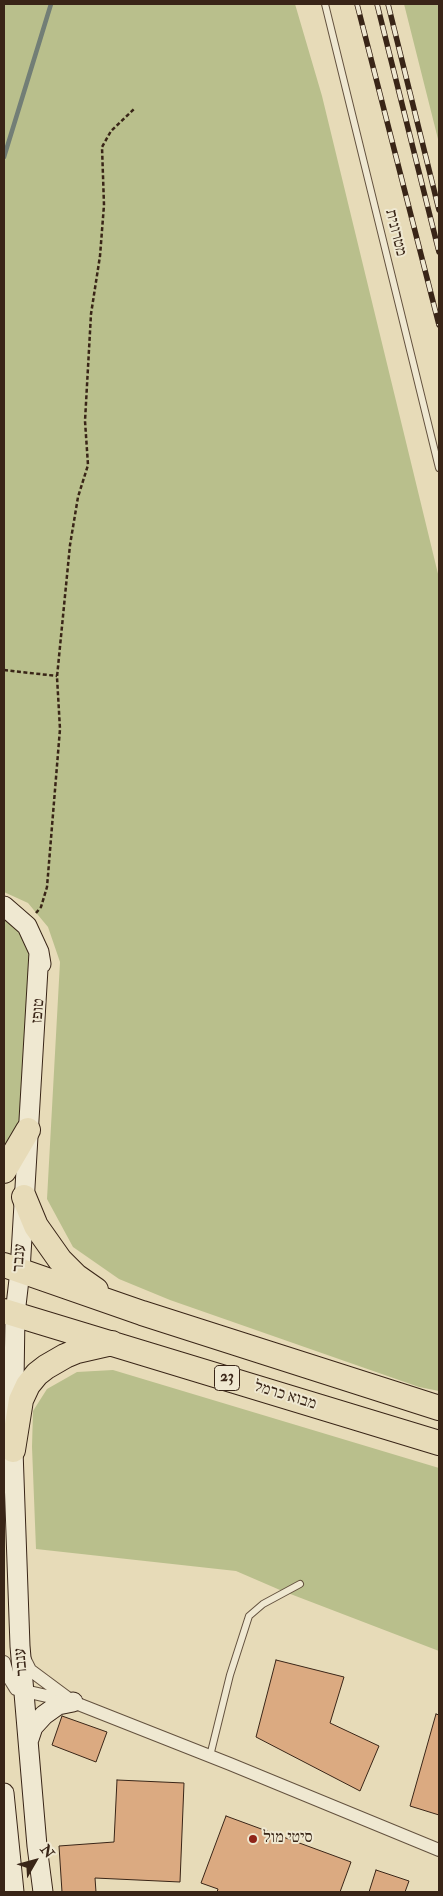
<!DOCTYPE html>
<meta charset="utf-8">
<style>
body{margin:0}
#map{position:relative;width:443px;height:1896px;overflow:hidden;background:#e7dbb8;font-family:"IM FELL Double Pica",serif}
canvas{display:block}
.frame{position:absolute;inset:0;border:5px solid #392517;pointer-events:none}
.north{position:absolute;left:10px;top:1836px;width:50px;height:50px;-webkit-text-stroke:4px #efe8d1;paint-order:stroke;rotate:52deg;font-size:14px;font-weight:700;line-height:20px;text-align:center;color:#392517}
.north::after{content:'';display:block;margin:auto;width:18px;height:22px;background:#392517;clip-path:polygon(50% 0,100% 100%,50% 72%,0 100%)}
</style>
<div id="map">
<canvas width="443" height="1896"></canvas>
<div class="frame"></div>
<div class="north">N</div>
</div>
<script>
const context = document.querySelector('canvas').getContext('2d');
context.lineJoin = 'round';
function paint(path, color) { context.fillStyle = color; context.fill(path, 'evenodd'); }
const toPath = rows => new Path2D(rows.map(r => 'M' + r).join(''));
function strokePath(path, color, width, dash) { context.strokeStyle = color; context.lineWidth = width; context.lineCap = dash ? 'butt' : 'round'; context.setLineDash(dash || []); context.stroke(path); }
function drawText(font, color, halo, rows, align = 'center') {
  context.font = font + ' "IM FELL Double Pica","Frank Ruhl Libre",serif'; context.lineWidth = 4; context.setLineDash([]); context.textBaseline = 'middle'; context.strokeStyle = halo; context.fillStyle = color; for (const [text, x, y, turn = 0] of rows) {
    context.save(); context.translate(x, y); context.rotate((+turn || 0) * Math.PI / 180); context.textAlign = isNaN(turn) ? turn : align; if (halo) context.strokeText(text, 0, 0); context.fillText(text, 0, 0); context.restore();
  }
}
paint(toPath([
 [4,4,295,4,322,96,439,578,439,1391,419,1387,170,1300,119,1279,73,1247,47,1199,60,962,48,927,28,903,4,892],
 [404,4,439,4,439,143],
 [4,918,19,932,25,942,30,954,31,991,18,1129,4,1150],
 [113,1370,439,1468,439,1651,280,1590,236,1571,36,1549,32,1447,33,1411,47,1389,77,1372]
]), '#b9bf8c');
strokePath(toPath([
 [4,157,51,4]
]), '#727e76', 4.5);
const building = toPath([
 [276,1660,344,1677,330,1723,379,1746,360,1791,256,1737,276,1660],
 [436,1714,439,1715,439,1815,410,1806,436,1714],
 [62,1716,107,1732,96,1762,52,1745,62,1716],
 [117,1780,184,1783,180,1882,95,1878,96,1892,62,1892,59,1846,114,1842,117,1780],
 [226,1816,351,1862,340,1892,217,1892,218,1889,201,1883,226,1816],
 [376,1870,409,1881,405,1892,369,1892,376,1870]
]);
paint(building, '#dbaa81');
strokePath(building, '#392517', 1);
const lane = toPath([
 [325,4,439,468],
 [210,1756,230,1675,249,1616,263,1604,300,1584]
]);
const street = toPath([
 [24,1658,30,1670,69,1699],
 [4,1662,8,1676,16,1689,73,1702,230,1764,439,1850]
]);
const secondary = toPath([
 [4,906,27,926,39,952,41,964],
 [39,952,20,1271,15,1314,13,1450,20,1646,37,1846,43,1892],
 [29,1739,33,1727,44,1715,58,1705,73,1702],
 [4,1793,14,1892]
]);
const highway = toPath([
 [4,1171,28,1130],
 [24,1197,36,1226,60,1260,76,1276,96,1290],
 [4,1265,142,1313,439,1408],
 [4,1311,439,1443],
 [13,1450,21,1400,28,1385,37,1374,46,1367,65,1356,77,1351,112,1343]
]);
strokePath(lane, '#64523f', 8);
strokePath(street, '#64523f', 14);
strokePath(secondary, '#392517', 21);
strokePath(highway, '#392517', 26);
strokePath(toPath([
 [4,670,57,676],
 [36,913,41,907,47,887,60,729,57,677,70,545,78,497,88,465,85,421,91,314,100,256,104,205,102,147,111,131,134,109]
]), '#392517', 2.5, [4, 2.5]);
strokePath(lane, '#efe8d1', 6);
strokePath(street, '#efe8d1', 12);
strokePath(secondary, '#efe8d1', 19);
strokePath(highway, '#e7dbb8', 24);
const rail = toPath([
 [357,4,439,325],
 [377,4,439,252],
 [388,4,439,210]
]);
strokePath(rail, '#392517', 5.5);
strokePath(rail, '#efe8d1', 4, [11]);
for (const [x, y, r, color] of [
 [253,1839,5,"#8f2418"]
]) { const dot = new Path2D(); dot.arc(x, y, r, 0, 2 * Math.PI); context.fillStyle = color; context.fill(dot); strokePath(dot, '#efe8d1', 2); }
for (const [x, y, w] of [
 [227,1378,25]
]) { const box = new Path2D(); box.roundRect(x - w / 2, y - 12.5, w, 25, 4); context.fillStyle = '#efe8d1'; context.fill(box); strokePath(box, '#392517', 1); }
drawText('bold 15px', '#392517', null, [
 ["23",227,1378]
]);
drawText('16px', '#392517', '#efe8d1', [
 ["מטרונית",395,233,76],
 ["טופז",39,1011,-85],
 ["ענבר",20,1258,-86],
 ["מבוא כרמל",285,1396,17],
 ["ענבר",22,1662,-95]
]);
drawText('16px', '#392517', '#efe8d1', [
 ["סיטי מול",263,1839]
], 'left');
</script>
